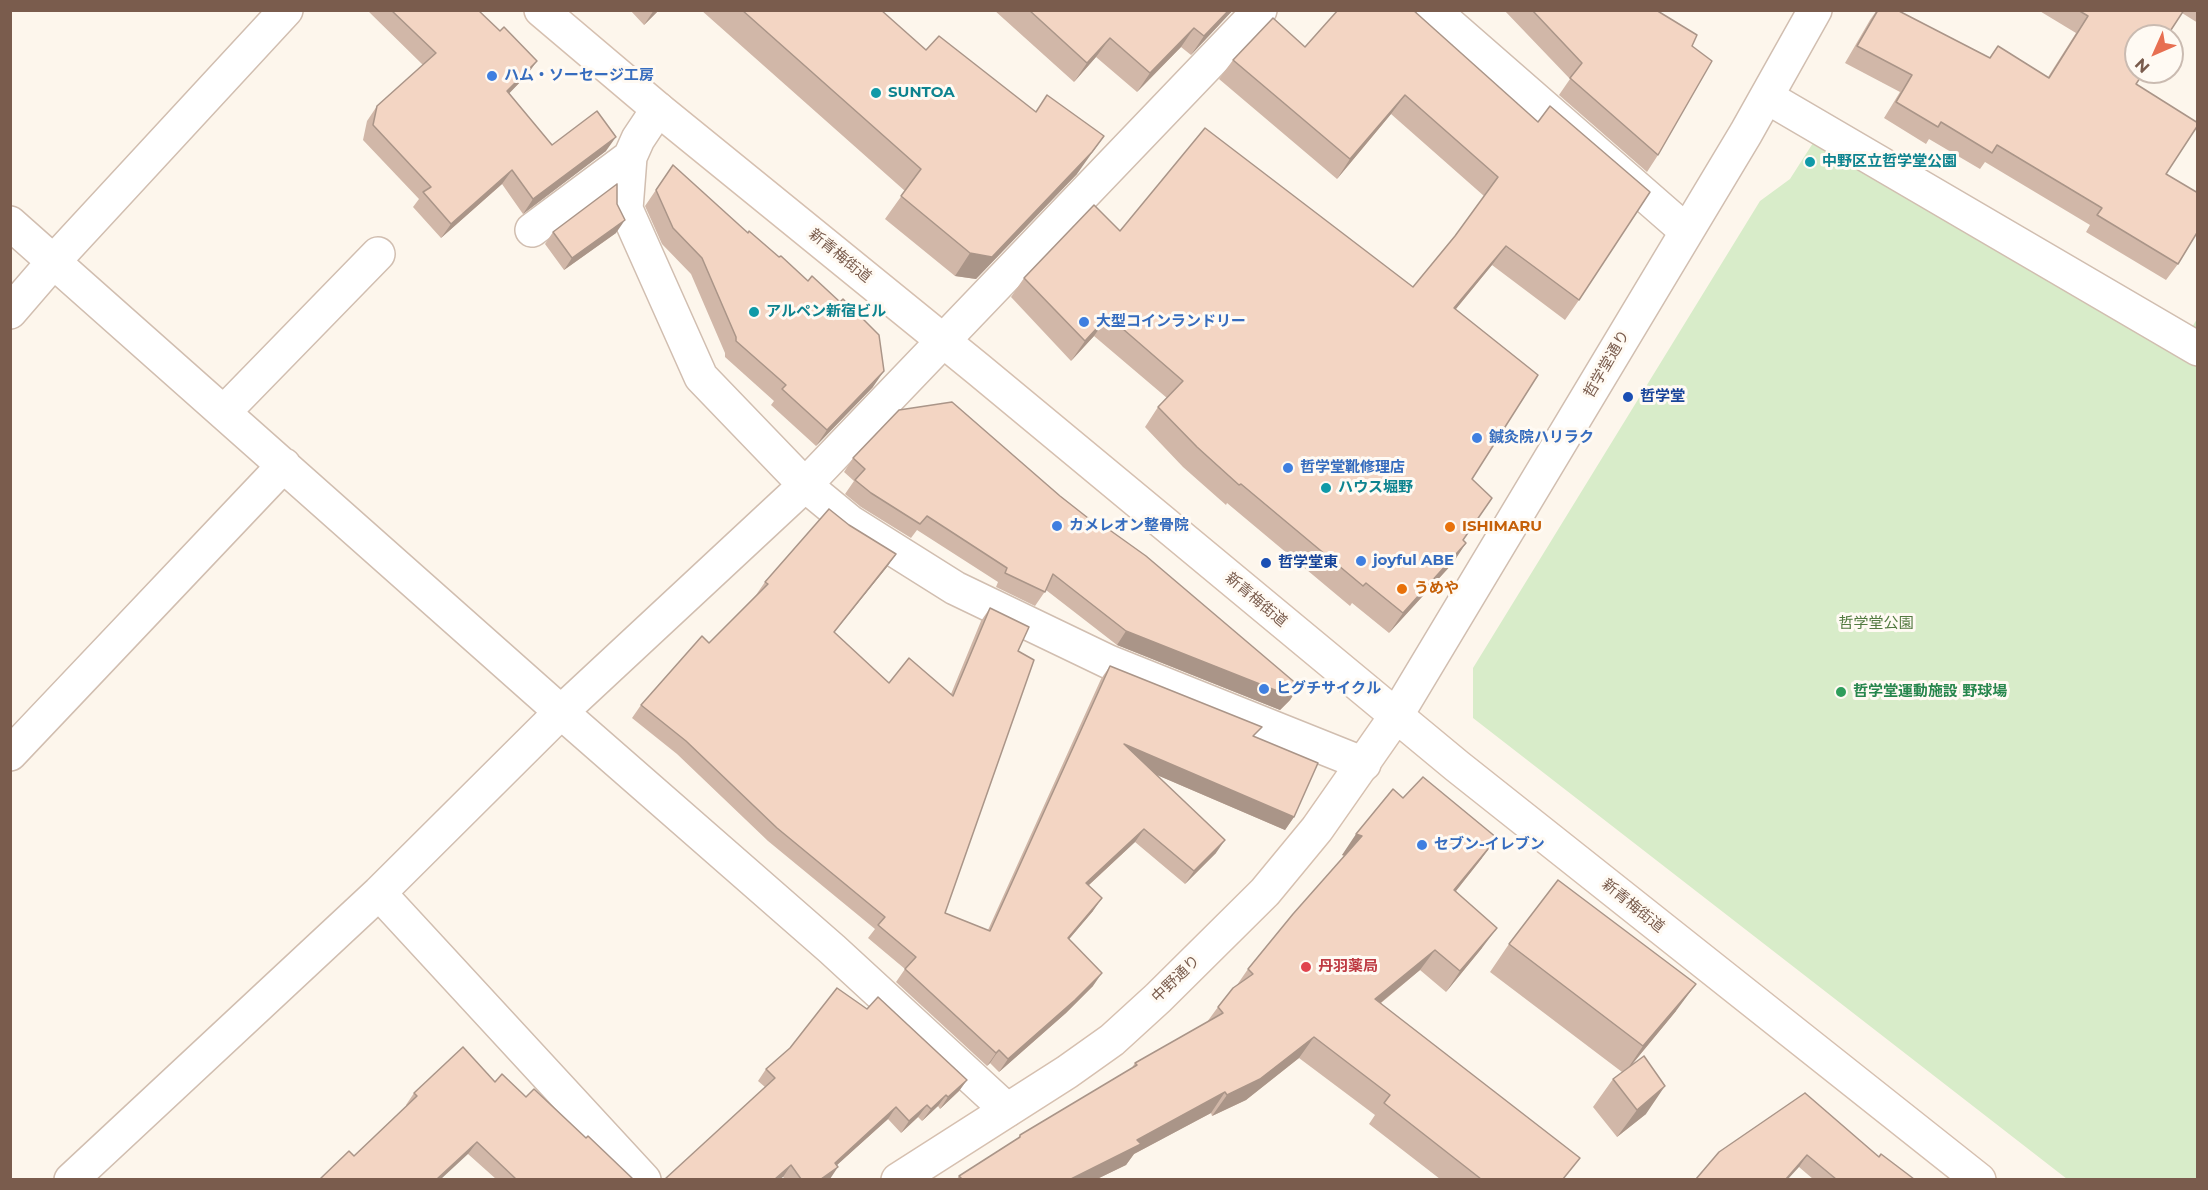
<!DOCTYPE html>
<meta charset="utf-8">
<style>
body{margin:0}
#map{position:relative;width:2208px;height:1190px;overflow:hidden;background:#fdf6ec;font-family:Montserrat,sans-serif}
canvas{display:block}
.frame{position:absolute;inset:0;border:12px solid #7a5c4d;pointer-events:none}
.north{position:absolute;left:2124px;top:24px;width:60px;height:60px;box-sizing:border-box;background:#fffaf3;border:2px solid #cabbb1;border-radius:50%;rotate:225deg;font-size:16px;font-weight:700;line-height:24px;text-align:center;color:#7a5c4d}
.north::after{content:'';display:block;margin:auto;width:21px;height:27px;background:#e76f51;clip-path:polygon(50% 0,100% 100%,50% 72%,0 100%)}
</style>
<div id="map">
<canvas width="2208" height="1190"></canvas>
<div class="frame"></div>
<div class="north">N</div>
</div>
<script>
const context = document.querySelector('canvas').getContext('2d');
context.lineJoin = 'round';
function paint(path, color) { context.fillStyle = color; context.fill(path, 'evenodd'); }
const toPath = rows => new Path2D(rows.map(r => 'M' + r).join(''));
function strokePath(path, color, width, dash) { context.strokeStyle = color; context.lineWidth = width; context.lineCap = dash ? 'butt' : 'round'; context.setLineDash(dash || []); context.stroke(path); }
function drawText(font, color, halo, rows, align = 'center') {
  context.font = font + ' Montserrat,"Noto Sans JP",sans-serif'; context.lineWidth = 6; context.setLineDash([]); context.textBaseline = 'middle'; context.strokeStyle = halo; context.fillStyle = color; for (const [text, x, y, turn = 0] of rows) {
    context.save(); context.translate(x, y); context.rotate((+turn || 0) * Math.PI / 180); context.textAlign = isNaN(turn) ? turn : align; if (halo) context.strokeText(text, 0, 0); context.fillText(text, 0, 0); context.restore();
  }
}
paint(toPath([
 [1813,143,2178,350,2197,319,2197,1179,2067,1179,1473,718,1473,668,1760,201,1790,179]
]), '#d8ecc9');
const minor = toPath([
 [1433,10,1685,230],
 [1767,97,2198,349],
 [658,109,638,139,630,157,626,209,701,377,805,485,850,522,955,588,1109,662,1364,764],
 [10,223,561,712,832,949,1007,1110],
 [532,230,630,157],
 [10,312,54,261,286,10],
 [224,412,378,254],
 [10,754,284,465],
 [379,893,644,1180],
 [71,1180,379,893,561,712,805,485,1260,10]
]);
const tertiary = toPath([
 [1396,716,1746,133,1815,10]
]);
const secondary = toPath([
 [541,10,658,109,978,369,1457,766,1979,1180],
 [898,1180,1067,1072,1112,1040,1158,998,1265,892,1317,829,1396,716]
]);
strokePath(minor, '#d1beb0', 36);
strokePath(tertiary, '#d1beb0', 36);
strokePath(secondary, '#d6c0b0', 36);
strokePath(minor, '#fff', 33);
strokePath(tertiary, '#fff', 33);
strokePath(secondary, '#fff', 33);
paint(toPath([
 [367,10,478,10,527,75,509,93,552,145,606,151,523,214,502,184,441,238,413,207,419,199,363,140,367,121,377,106,423,65],
 [630,10,659,10,644,25],
 [701,10,881,10,926,50,1077,174,976,279,955,276,885,219,905,191],
 [994,10,1233,10,1191,55,1181,47,1137,92,1096,57,1074,82],
 [1413,10,1579,300,1565,320,1492,265,1456,309,1472,479,1463,540,1453,563,1389,633,1352,603,1350,606,1227,503,1226,505,1183,467,1145,427,1158,407,1167,398,1094,336,1071,361,1011,297,1024,278,1120,231,1413,287,1455,236,1484,196,1391,114,1337,179,1219,79,1233,60,1305,47],
 [1504,10,1656,10,1692,46,1658,155,1647,172,1559,95,1570,79],
 [1877,10,1897,10,1989,58,1998,46,2048,77,2076,33,2038,10,2198,10,2198,23,2182,13,2136,84,2166,174,2178,264,2166,280,2086,232,2090,225,1985,162,1980,169,1929,139,1926,144,1884,118,1900,92,1845,63,1870,20],
 [673,165,873,387,816,446,771,405,774,401,725,357,725,353,691,274,662,244,645,206],
 [553,232,616,233,564,270,545,244],
 [853,458,1060,496,1299,686,1290,700,1280,710,1117,645,1046,590,1035,606,996,587,998,582,917,530,911,538,861,507,845,494,854,481,844,472],
 [887,567,834,632,889,683,951,694,981,621,990,608,1018,651,945,913,988,930,1101,679,1110,666,1255,737,1294,817,1285,830,1157,775,1216,853,1185,884,1135,842,1089,885,1093,911,1069,939,1093,986,1066,1013,999,1072,990,1063,987,1066,896,982,905,969,868,938,875,929,768,841,677,754,632,718,641,705,709,643,756,595,765,582],
 [1403,798,1482,858,1456,891,1482,948,1446,992,1420,970,1381,1003,1565,1179,1440,1179,1369,1124,1375,1115,1299,1058,1246,1100,1212,1116,1211,1113,1134,1154,1126,1165,1097,1179,957,1179,959,1176,1018,1138,1020,1135,1131,1069,1135,1063,1207,1022,1218,1007,1237,985,1248,969,1345,856,1342,855],
 [1509,944,1676,1011,1630,1067,1646,1114,1617,1137,1593,1107,1613,1079,1622,1072,1490,972],
 [766,1069,967,1080,959,1091,940,1109,938,1106,922,1121,918,1117,901,1133,888,1119,837,1165,829,1179,785,1179,783,1177,765,1087,758,1081],
 [495,1082,526,1097,586,1138,633,1179,496,1179,468,1154,354,1156,407,1106,406,1105,414,1093],
 [1719,1152,1879,1157,1914,1179,1813,1179,1799,1167]
]), '#d1b7a8');
paint(toPath([
 [654,10,659,10,644,25],
 [1229,10,1233,10,1191,55,1204,36],
 [1194,28,1181,47,1137,92,1150,73],
 [1110,38,1096,57,1074,82,1087,63],
 [537,61,527,75,497,106,507,91],
 [1405,95,1391,114,1337,179,1350,159],
 [1104,136,1077,174,976,279,955,276,970,253],
 [616,137,606,151,523,214,533,199],
 [512,170,502,184,441,238,451,224],
 [625,220,616,233,564,270,572,258],
 [1506,246,1492,265,1441,327,1454,308],
 [1108,316,1094,336,1071,361,1085,341],
 [884,371,873,387,816,446,827,430],
 [1466,543,1453,563,1389,633,1403,613],
 [896,554,887,567,824,645,834,632],
 [1126,631,1299,686,1290,700,1280,710,1117,645],
 [1124,744,1294,817,1285,830,1115,757],
 [1144,829,1135,842,1077,896,1086,883],
 [1356,834,1362,836,1348,857,1342,855],
 [1497,838,1482,858,1440,911,1454,890],
 [1225,840,1216,853,1185,884,1194,871],
 [1102,898,1093,911,1059,951,1068,938],
 [1497,928,1482,948,1446,992,1460,971],
 [1435,950,1420,970,1361,1019,1375,999],
 [1102,973,1093,986,1066,1013,999,1072,1008,1059],
 [1696,984,1676,1011,1624,1074,1643,1046],
 [1314,1037,1299,1058,1246,1100,1212,1116,1227,1095],
 [999,1050,990,1063,987,1066,996,1053],
 [967,1080,959,1091,940,1109,948,1097],
 [1665,1086,1646,1114,1617,1137,1637,1110],
 [1225,1092,1211,1113,1134,1154,1126,1165,1097,1179,1071,1179,1137,1140],
 [946,1095,938,1106,922,1121,931,1109],
 [927,1105,918,1117,901,1133,909,1121],
 [896,1107,888,1119,827,1174,835,1163],
 [477,1142,468,1154,441,1179,437,1179],
 [1807,1155,1799,1167,1788,1179,1786,1179],
 [791,1165,783,1177,780,1179,775,1179],
 [838,1167,830,1179,821,1179]
]), '#aa9588');
const building = toPath([
 [391,10,478,10,500,31,504,27,537,61,507,91,552,145,597,111,616,137,533,199,512,170,451,224,423,192,431,187,373,125,377,106,436,53,391,10],
 [742,10,881,10,926,50,939,36,1036,112,1047,95,1104,136,1092,152,992,257,970,253,901,196,921,169,742,10],
 [1029,10,1229,10,1204,36,1194,28,1150,73,1110,38,1087,63,1029,10],
 [1338,10,1413,10,1538,122,1550,106,1650,192,1579,300,1506,246,1454,308,1538,375,1472,479,1492,498,1463,540,1466,543,1403,613,1366,583,1363,586,1241,484,1239,485,1197,447,1158,407,1183,381,1108,316,1085,341,1024,278,1094,205,1120,231,1205,128,1413,287,1455,236,1498,177,1405,95,1350,159,1233,60,1273,18,1305,47,1338,10],
 [1532,10,1656,10,1697,35,1692,46,1712,61,1658,155,1570,78,1582,63,1532,10],
 [1878,10,1897,10,1990,58,1998,46,2049,78,2088,16,2078,10,2184,10,2167,36,2136,36,2136,72,2144,72,2136,84,2198,123,2198,125,2166,174,2198,193,2198,231,2178,264,2097,215,2102,208,1997,145,1992,153,1941,122,1938,127,1896,102,1912,75,1857,46,1878,10],
 [673,165,748,233,749,231,779,257,781,256,808,281,812,276,840,302,843,299,879,335,884,371,827,430,782,389,786,385,736,341,736,337,702,258,673,228,656,190,673,165],
 [617,184,617,204,625,220,572,258,553,232,617,184],
 [952,402,1060,496,1102,529,1104,526,1146,556,1299,686,1290,696,1126,631,1053,574,1045,592,1005,573,1007,568,927,516,920,524,871,493,855,480,865,469,853,458,899,410,952,402],
 [829,509,849,525,896,554,834,632,889,683,909,658,953,696,990,608,1029,627,1018,651,1034,660,945,913,990,931,1110,666,1262,727,1253,736,1318,763,1294,817,1124,744,1225,840,1194,871,1144,829,1086,883,1102,898,1068,938,1102,973,1075,1000,1008,1059,999,1050,996,1053,905,969,916,957,878,925,885,917,777,828,686,741,641,705,702,636,709,643,768,584,765,582,829,509],
 [1423,777,1497,838,1454,890,1497,928,1460,971,1435,950,1375,999,1580,1158,1563,1179,1481,1179,1384,1103,1390,1095,1314,1037,1260,1079,1227,1095,1225,1092,1137,1140,1141,1144,1071,1179,962,1179,959,1176,1020,1137,1020,1135,1137,1065,1135,1063,1223,1013,1218,1007,1233,988,1253,974,1248,969,1293,914,1362,836,1356,834,1393,789,1403,798,1423,777],
 [1558,880,1696,984,1643,1046,1509,944,1558,880],
 [837,988,867,1009,878,997,967,1080,948,1097,946,1095,931,1109,927,1105,909,1121,896,1107,835,1163,838,1167,821,1179,801,1179,791,1165,775,1179,665,1179,775,1078,766,1069,790,1048,837,988],
 [463,1047,495,1082,502,1074,526,1097,534,1089,586,1138,588,1136,633,1179,516,1179,477,1142,437,1179,320,1179,349,1151,354,1156,417,1096,414,1093,463,1047],
 [1644,1056,1665,1086,1637,1110,1613,1079,1644,1056],
 [1805,1093,1879,1157,1881,1154,1914,1179,1836,1179,1807,1155,1786,1179,1696,1179,1719,1152,1805,1093]
]);
paint(building, '#f3d5c3');
strokePath(building, '#aa9588', 1.5);
for (const [x, y, r, color] of [
 [492,76,6,"#3f7fe0"],
 [876,93,6,"#0f9aa8"],
 [1810,162,6,"#0f9aa8"],
 [754,312,6,"#0f9aa8"],
 [1084,322,6,"#3f7fe0"],
 [1628,397,6,"#1a4fb4"],
 [1477,438,6,"#3f7fe0"],
 [1288,468,6,"#3f7fe0"],
 [1326,488,6,"#0f9aa8"],
 [1057,526,6,"#3f7fe0"],
 [1450,527,6,"#e8710a"],
 [1361,561,6,"#3f7fe0"],
 [1266,563,6,"#1a4fb4"],
 [1402,589,6,"#e8710a"],
 [1264,689,6,"#3f7fe0"],
 [1841,692,6,"#2e9e5b"],
 [1422,845,6,"#3f7fe0"],
 [1306,967,6,"#e0444e"]
]) { const dot = new Path2D(); dot.arc(x, y, r, 0, 2 * Math.PI); context.fillStyle = color; context.fill(dot); strokePath(dot, '#fffaf3', 2); }
drawText('bold 15px', '#366cbe', '#fffaf3', [
 ["ハム・ソーセージ工房",504,76],
 ["大型コインランドリー",1096,322],
 ["鍼灸院ハリラク",1489,438],
 ["哲学堂靴修理店",1300,468],
 ["カメレオン整骨院",1069,526],
 ["joyful ABE",1373,561],
 ["ヒグチサイクル",1276,689],
 ["セブン-イレブン",1434,845]
], 'left');
drawText('bold 15px', '#0d838f', '#fffaf3', [
 ["SUNTOA",888,93],
 ["中野区立哲学堂公園",1822,162],
 ["アルペン新宿ビル",766,312],
 ["ハウス堀野",1338,488]
], 'left');
drawText('15px', '#7a5c4d', '#fffaf3', [
 ["新青梅街道",840,256,39],
 ["哲学堂通り",1607,364,-60],
 ["新青梅街道",1256,600,40],
 ["新青梅街道",1633,906,39],
 ["中野通り",1176,979,-44]
]);
drawText('bold 15px', '#164399', '#fffaf3', [
 ["哲学堂",1640,397],
 ["哲学堂東",1278,563]
], 'left');
drawText('bold 15px', '#c56008', '#fffaf3', [
 ["ISHIMARU",1462,527],
 ["うめや",1414,589]
], 'left');
drawText('15px', '#537a41', '#fffaf3', [
 ["哲学堂公園",1876,624]
]);
drawText('bold 15px', '#27864d', '#fffaf3', [
 ["哲学堂運動施設 野球場",1853,692]
], 'left');
drawText('bold 15px', '#be3a42', '#fffaf3', [
 ["丹羽薬局",1318,967]
], 'left');
</script>
